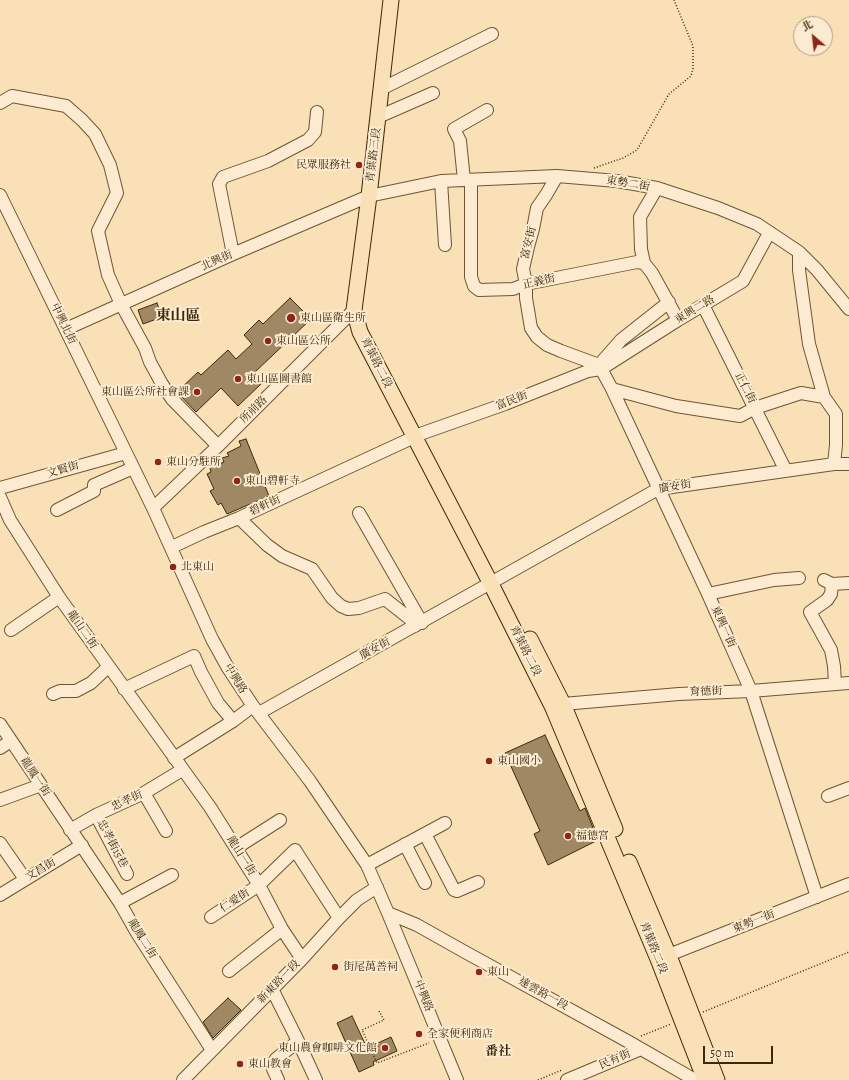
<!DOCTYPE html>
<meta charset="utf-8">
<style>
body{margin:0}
#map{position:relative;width:849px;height:1080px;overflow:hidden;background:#fae0b6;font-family:Alegreya,"Noto Serif TC",serif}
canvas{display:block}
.north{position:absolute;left:793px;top:16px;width:40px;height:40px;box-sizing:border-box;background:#fcebd0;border:1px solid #b09d80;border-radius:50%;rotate:332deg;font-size:11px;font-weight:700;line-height:16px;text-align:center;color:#3d2809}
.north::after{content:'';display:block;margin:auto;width:14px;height:18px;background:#8f2418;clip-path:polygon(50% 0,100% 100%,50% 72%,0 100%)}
.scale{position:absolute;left:703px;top:1046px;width:70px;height:18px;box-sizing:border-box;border:2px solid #3d2809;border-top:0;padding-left:5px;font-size:12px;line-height:14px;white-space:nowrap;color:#3d2809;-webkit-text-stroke:3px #fcebd0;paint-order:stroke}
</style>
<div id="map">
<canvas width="849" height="1080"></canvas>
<div class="north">北</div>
<div class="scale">50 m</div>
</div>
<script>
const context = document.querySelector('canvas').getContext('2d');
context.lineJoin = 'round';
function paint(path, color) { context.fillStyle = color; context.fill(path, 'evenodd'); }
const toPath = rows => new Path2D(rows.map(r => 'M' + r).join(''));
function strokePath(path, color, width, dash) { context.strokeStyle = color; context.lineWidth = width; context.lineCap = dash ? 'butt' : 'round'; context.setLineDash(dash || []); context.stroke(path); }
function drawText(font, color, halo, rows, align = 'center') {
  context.font = font + ' Alegreya,"Noto Serif TC",serif'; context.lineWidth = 4; context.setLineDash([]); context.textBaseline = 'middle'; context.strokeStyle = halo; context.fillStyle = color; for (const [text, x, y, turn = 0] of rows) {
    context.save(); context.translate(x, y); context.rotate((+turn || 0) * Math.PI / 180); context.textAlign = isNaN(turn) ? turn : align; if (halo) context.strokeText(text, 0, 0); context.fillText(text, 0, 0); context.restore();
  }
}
const building = toPath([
 [290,298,311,319,255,372,253,375,261,384,238,406,221,388,196,412,177,392,198,372,201,375,228,350,236,359,252,344,244,335,259,320,263,324,290,298],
 [157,303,162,317,143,324,138,310,157,303],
 [246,439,269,496,227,514,221,503,218,505,210,491,214,489,207,474,211,472,210,468,224,462,222,458,229,456,227,453,241,446,239,441,246,439],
 [545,735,580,811,585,808,598,840,548,865,534,834,540,831,505,753,545,735],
 [228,998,241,1010,213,1038,203,1022,228,998],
 [352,1016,367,1048,391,1037,397,1051,373,1062,374,1065,359,1072,337,1023,352,1016]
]);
paint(building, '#9f8863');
strokePath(building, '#3d2809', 1);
const minor = toPath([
 [381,89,492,34],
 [0,103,12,96,66,106,82,120,95,134,110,165,117,193,98,231,108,275,121,304,145,348,150,362,162,384,172,399,218,446],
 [378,117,433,93],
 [557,176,546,195,537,208,533,229,528,247,523,269,526,284,526,298,531,328,537,337,547,345,561,351,599,365,612,389,708,594,751,691,817,897],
 [464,180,460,141,454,129,487,110],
 [471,180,471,277,474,286,479,290,513,289,526,284,637,262,644,263,652,273,678,320],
 [441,181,445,245],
 [0,195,153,508,212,639,228,668,253,706,310,781,367,865,388,913,457,1080],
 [799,252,799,270,809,344,824,397],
 [233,254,219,184,223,177,268,161,308,140,315,132,317,112],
 [644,263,641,249,640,217,657,188],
 [703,305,786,471],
 [66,329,233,254,369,196,441,181,557,176,617,181,657,188,718,208,757,224,799,252,817,270,849,309],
 [599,365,621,340,669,302],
 [612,389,676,406,740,416,755,408,801,393,824,397,836,414,836,445,834,464],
 [0,488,126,453],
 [0,497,10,520,59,597,210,807,259,885,282,929,302,959],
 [153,508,218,446,354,310],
 [57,510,94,491,94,485,133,468],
 [359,513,422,623],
 [239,518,267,545,282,556,312,569,332,598,341,606,348,609,359,608,385,599,409,618,415,626],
 [172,547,204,532,239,518,423,433,505,404,588,371,601,369,678,320,743,281,769,233],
 [824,580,832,584,849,583],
 [832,584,831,594,827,600,810,612,831,650,834,666,835,684],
 [708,594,774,580,799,578],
 [11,630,59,597],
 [124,689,194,656,201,672,218,703,233,721],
 [53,694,60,691,76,691,91,683,108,667],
 [556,707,563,704,679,694,751,691,849,683],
 [259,713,658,489,834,464,849,464],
 [0,724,120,903,137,933,212,1050],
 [0,748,11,741],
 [174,758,233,721,253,706],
 [144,793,166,831],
 [828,796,849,788],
 [0,800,41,785],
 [96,815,127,874],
 [70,830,96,815,144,793,182,770],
 [425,834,454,890,457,891,478,882],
 [0,843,25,879],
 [405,844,425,883],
 [236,848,280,820],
 [367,865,445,823],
 [0,895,82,845],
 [120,903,172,875],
 [388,913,417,925,465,952,629,1042,695,1080],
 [211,917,259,885,295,850,339,918],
 [661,958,849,884],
 [229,971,282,929],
 [272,989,298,1041,316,1080],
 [183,1080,302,959,339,918,357,900,377,887],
 [278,1080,273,1069,273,1064,276,1059,298,1041],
 [567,1080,641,1049]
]);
const major = toPath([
 [391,0,369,196,354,310,360,332,491,584,553,708,658,959,705,1080],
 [530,639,563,704,615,829],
 [629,862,669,956,717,1080]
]);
strokePath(minor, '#6c5634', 14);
strokePath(major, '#3d2809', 17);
strokePath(toPath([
 [594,168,623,158,637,150,669,94,691,76,693,69,693,46,674,0],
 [379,1011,384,1020,362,1030,377,1063,429,1043],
 [703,1012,849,952],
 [641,1036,671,1024],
 [538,1080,562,1070]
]), '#3d2809', 1.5, [1, 2]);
strokePath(minor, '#fcebd0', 12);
strokePath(major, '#fae0b6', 15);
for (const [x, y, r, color] of [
 [359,165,4,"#8f2418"],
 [291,318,5,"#8f2418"],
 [268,341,4,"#8f2418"],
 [238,379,4,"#8f2418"],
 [197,392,4,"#8f2418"],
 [158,462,4,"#8f2418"],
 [237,481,4,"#8f2418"],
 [173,567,4,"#8f2418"],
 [489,761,4,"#8f2418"],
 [568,836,4,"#8f2418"],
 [335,967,4,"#8f2418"],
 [479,972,4,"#8f2418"],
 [419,1034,4,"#8f2418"],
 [385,1048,4,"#8f2418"],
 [240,1064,4,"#8f2418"]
]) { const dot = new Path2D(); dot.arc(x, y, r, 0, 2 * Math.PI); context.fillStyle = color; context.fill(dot); strokePath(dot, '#fcebd0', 1.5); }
drawText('11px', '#3d2809', '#fcebd0', [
 ["青葉路三段",374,155,-83],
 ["東勢二街",628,184,9],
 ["富安街",529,243,-76],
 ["北興街",217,261,-24],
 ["正義街",539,282,-13],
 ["東興二路",695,310,-31],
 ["中興北街",63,324,64],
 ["青葉路二段",376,363,63],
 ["正仁街",745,388,63],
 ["富民街",512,401,-21],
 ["所前路",254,410,-45],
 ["文賢街",63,470,-16],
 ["廣安街",675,487,-10],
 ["碧軒街",265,506,-25],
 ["東興一街",723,627,66],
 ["龍山二街",82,630,55],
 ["廣安街",375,649,-29],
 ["青葉路二段",525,651,63],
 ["中興路",235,679,58],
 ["育德街",706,692,-2],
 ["龍鳳一街",35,777,56],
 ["忠孝街",127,801,-25],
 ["忠孝街15巷",112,844,62],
 ["龍山一街",241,856,58],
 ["文昌街",41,870,-31],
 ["仁愛街",235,901,-34],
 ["東勢一街",754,922,-22],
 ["龍鳳二街",142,939,58],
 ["青葉路二段",653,948,68],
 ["新東路一段",279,982,-46],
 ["達雲路一段",543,994,29],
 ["中興路",423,996,68],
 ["民有街",615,1060,-23]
]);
drawText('11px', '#3d2809', '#fcebd0', [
 ["民眾服務社",351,165,"right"],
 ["東山區衛生所",300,318],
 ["東山區公所",276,341],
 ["東山區圖書館",246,379],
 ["東山區公所社會課",189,392,"right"],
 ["東山分駐所",166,462],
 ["東山碧軒寺",245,481],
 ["北東山",181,567],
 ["東山國小",497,761],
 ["福德宮",576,836],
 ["街尾萬善祠",343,967],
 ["東山",487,972],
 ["全家便利商店",427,1034],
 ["東山農會咖啡文化館",377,1048,"right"],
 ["東山教會",248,1064]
], 'left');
drawText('bold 13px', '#3d2809', '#fcebd0', [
 ["番社",498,1052]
]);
drawText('bold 15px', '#3d2809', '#fcebd0', [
 ["東山區",178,316]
]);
</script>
